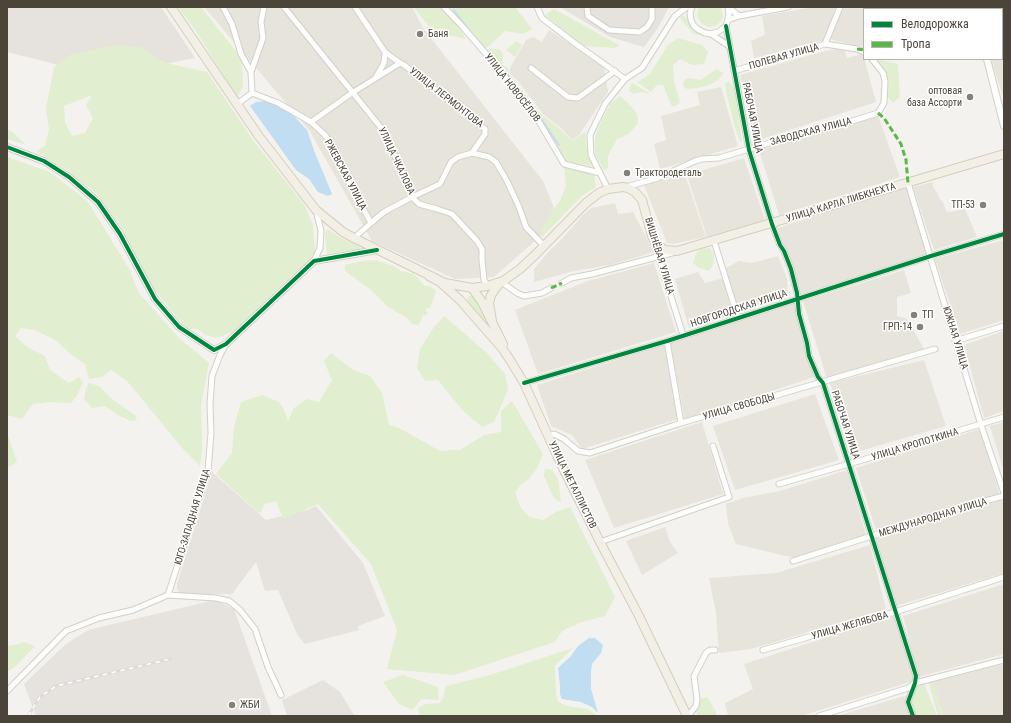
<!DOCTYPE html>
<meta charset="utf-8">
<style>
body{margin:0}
#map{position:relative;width:1011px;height:723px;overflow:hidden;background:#f4f2ee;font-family:"Roboto Condensed",sans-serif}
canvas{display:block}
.frame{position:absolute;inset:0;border:8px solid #4b4439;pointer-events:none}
.legend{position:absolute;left:863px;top:8px;width:140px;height:52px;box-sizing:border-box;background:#fff;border:1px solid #b7b4b0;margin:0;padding:5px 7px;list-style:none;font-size:12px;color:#4b4439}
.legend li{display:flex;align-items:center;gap:8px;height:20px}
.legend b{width:20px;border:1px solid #b7b4b0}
</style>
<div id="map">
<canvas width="1011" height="723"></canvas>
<div class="frame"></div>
<ul class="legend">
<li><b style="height:5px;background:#00873e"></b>Велодорожка</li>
<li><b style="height:5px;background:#58b947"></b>Тропа</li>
</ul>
</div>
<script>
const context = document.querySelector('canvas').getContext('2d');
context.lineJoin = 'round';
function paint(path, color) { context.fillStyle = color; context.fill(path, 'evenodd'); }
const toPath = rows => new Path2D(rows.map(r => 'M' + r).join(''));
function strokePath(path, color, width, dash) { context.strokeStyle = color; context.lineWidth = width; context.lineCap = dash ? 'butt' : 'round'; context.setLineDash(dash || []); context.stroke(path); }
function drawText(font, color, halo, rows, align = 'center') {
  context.font = font + ' "Roboto Condensed",sans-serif'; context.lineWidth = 3; context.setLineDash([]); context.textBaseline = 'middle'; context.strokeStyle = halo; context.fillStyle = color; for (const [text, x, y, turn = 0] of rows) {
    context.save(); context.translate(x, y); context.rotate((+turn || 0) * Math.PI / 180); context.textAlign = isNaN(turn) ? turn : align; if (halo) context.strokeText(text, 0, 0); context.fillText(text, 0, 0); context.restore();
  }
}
paint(toPath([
 [204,7,412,7,423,28,543,181,559,220,494,277,455,279,372,241,309,130],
 [814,7,836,7,824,40,754,58,751,41,765,35,762,16],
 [844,7,895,7,901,9,864,9,864,46,853,45,829,39],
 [549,30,604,67,608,92,579,135,572,140,562,129,543,114,517,80,510,74,510,68,526,40,533,37,542,42],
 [1002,45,1004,45,1004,100,991,59,1002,59],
 [844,48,847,58,863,54,876,102,756,141,740,75,825,51],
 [721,87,738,146,660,169,654,144,666,140,661,116,700,105,697,92],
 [878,116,900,177,779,215,759,150],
 [744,158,765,220,707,237,687,175],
 [932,182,934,189,937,192,939,198,943,202,946,211,948,212,965,209,977,237,934,250,913,187],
 [906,185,929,255,800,294,778,228],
 [615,203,618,214,633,212,654,252,610,265,574,271,534,282,534,269,549,251,560,241,583,215,591,208],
 [1004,240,1004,320,960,334,935,259],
 [778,256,787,279,788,297,738,310,726,268,739,261,752,263],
 [654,263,676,332,538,374,515,310,588,281],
 [904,270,911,293,897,297,897,316,907,319,924,349,827,379,803,301],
 [698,272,705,283,723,278,730,306,725,317,689,328,675,279],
 [796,302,814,377,685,420,670,342],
 [1004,331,1004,411,984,418,964,345],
 [664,345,678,419,582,449,572,435,551,426,537,385],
 [924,360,946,426,853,453,830,383],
 [815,394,839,460,735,490,713,426],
 [702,422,723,494,614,528,585,460],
 [1004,422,1004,472,990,426],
 [980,429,1000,495,876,530,856,468],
 [847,470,866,535,794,558,736,544,728,524,726,504,743,498,780,491],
 [1002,500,1004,508,1004,573,896,606,876,538],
 [665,527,670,542,678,553,642,575,626,541],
 [870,545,886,609,751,649,719,653,716,613,709,578,776,573],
 [1004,584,1004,654,918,677,919,679,801,716,728,716,725,703,753,689,744,664,894,616,918,676,903,616],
 [1004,664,1004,716,938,716,929,683],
 [908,695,911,716,837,716]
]), '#e7e4dc');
paint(toPath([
 [7,7,161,7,195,58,102,76,7,52],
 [560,7,669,7,658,28,644,47,610,37],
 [212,472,266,520,308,510,316,506,363,563,385,616,358,626,359,630,305,644,298,636,278,590,265,591,256,562,232,594,190,594,180,593,177,589,177,584],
 [215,600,234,609,272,716,36,716,24,684,66,644,88,630],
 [323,680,340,692,354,715,372,716,287,716,282,700]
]), '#e6e2de');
paint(toPath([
 [685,175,706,237,673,244,667,243,644,185]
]), '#eae5da');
paint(toPath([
 [178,7,201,7,242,59,243,87,237,97,196,31],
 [414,7,439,7,455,22,466,39,448,35,438,39],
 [456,7,515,7,532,29,523,34,505,31,489,46,483,49,452,13],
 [699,7,720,7,722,11,723,17,719,23,716,26,709,27,702,24,699,20,697,15],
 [554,9,619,45,616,48,584,46,545,15],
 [682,15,687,18,693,29,703,34,699,35,693,34,680,18],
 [678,38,702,45,708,52,704,64,692,65,680,59,673,65,674,82,680,102,674,107,671,105,663,85,657,85,651,92,637,82,649,75,668,45],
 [516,41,522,45,515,57,506,50],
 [115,45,141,47,166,63,207,72,255,143,304,204,313,225,315,251,308,263,290,277,233,332,216,338,205,335,198,329,187,329,171,310,151,285,123,230,97,194,65,169,36,151,45,146,49,129,46,109,54,67,69,55],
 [92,95,86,105,93,118,85,133,72,136,65,122,64,106],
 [490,49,498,49,501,51,503,55,502,59,503,65,508,68,509,74,537,109,542,115,561,130,572,141,585,132,587,150,590,160,593,166,564,161,513,83,485,52],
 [878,59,898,64,900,97,893,103,889,99,886,91,886,81,876,62],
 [716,69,724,73,718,80,709,85,698,88,687,89,683,86,684,80,689,78,701,80],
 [729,81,734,88,737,102,742,143,739,140,734,124,726,91,725,84],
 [633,83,650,94,642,92,634,94,629,91,631,84],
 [620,96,630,105,637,114,638,123,629,134,617,139,608,156,608,168,604,170,595,154,595,137,600,124,610,104],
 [7,130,13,132,26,145,7,139],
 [7,157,50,172,88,202,129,269,139,293,179,338,209,363,201,405,202,450,200,466,184,450,127,381,111,370,102,377,89,379,85,364,73,356,55,340,35,330,21,328,15,336,27,347,45,356,50,370,69,383,79,377,83,382,77,396,71,403,49,402,33,404,22,419,7,415],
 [564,166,594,175,596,187,583,195,542,237,540,231,553,210,560,201,566,185],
 [327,229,339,237,358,245,360,249,327,254,325,235],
 [710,248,714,255,713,265,709,271,699,268,693,263,696,253,701,249],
 [375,260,394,266,401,271,414,274,425,286,430,286,436,291,430,308,425,309,428,313,426,315,423,315,419,325,412,324,406,317,396,312,393,309,389,308,371,290,345,271,345,265,363,261],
 [468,296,474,296,494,332,493,333,467,303],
 [444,316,487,353,505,374,508,390,494,422,482,427,463,411,438,380,425,381,417,368,420,349,434,327],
 [331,353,353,370,370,376,382,393,389,425,399,428,440,451,460,450,484,435,501,432,501,411,512,401,543,454,537,468,529,479,521,484,515,493,521,508,529,517,543,520,556,512,570,507,615,597,605,616,582,622,562,631,555,642,454,675,387,669,397,630,371,564,318,504,283,519,276,501,264,504,260,514,216,474,232,453,234,427,241,402,262,395,279,402,284,410,288,421,294,408,307,399,319,402,332,380,324,361],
 [89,383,99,386,112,399,135,415,137,420,131,421,116,414,105,406,92,408,84,399,86,388],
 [7,433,17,462,7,468],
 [545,469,552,470,558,479,561,502,556,500,553,496,544,476],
 [24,642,35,646,16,666,7,672,7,646,15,645],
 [573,648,555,666,556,693,558,702,568,706,587,709,598,716,420,716,418,708,426,704,440,703,443,698,446,686,490,675],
 [403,675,438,687,439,700,421,699,413,710,399,704,383,682],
 [933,680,944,716,940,716,931,689,930,683],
 [924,683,937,716,916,716,911,701,913,693,917,685],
 [707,697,715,710,717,716,698,716,695,708,700,699]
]), '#e1eecf');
paint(toPath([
 [267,101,289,111,307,130,315,153,332,194,328,196,318,192,309,179,296,170,250,106,256,102],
 [589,638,595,638,603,645,601,653,592,664,591,671,591,689,598,713,592,707,581,702,562,699,560,694,560,686,558,668,571,656,578,646]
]), '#c0ddf1');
strokePath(toPath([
 [453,9,472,34,511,78,540,117,559,145]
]), '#c0ddf1', 1.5);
const minor = toPath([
 [223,7,232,24,241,54,251,72,252,93,278,103,311,122,325,135,335,150,342,165,347,179,371,223,354,238],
 [284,7,382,129,405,177,412,197,419,204,437,209,452,214,477,241,482,249,482,260,484,280,488,287],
 [355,7,385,52,400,63,404,65,485,129,485,134,472,153,489,157,496,162,507,181,519,207,526,227,544,246],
 [444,7,462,26,499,69,538,120,564,164,600,173],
 [537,7,542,18,576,44,625,79],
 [587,7,588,16,609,30,640,32,647,27,652,19,652,7],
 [692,7,690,13,691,20,694,26,699,30,705,33,711,34,718,32,726,26,729,15,728,7],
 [728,7,739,16],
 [927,9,929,7],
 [940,9,941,7],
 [728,20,739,16,788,7],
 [726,26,749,150,772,224,780,245,784,251,791,269,797,293,799,314,807,343,809,356,818,377,823,383,916,676,915,683,908,702,913,716],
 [711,34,729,46],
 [825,44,840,7],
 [531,68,568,97,578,98,615,71],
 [734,71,825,44,857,49,864,52],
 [251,72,263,38,261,22,264,7],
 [376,77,384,63,385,52],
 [237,104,252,93],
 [311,122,352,93,400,63],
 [908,183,981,425,1004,493],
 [626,187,658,178,695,161,702,159,719,158,820,128,849,122,878,113,884,103,885,81,883,73,872,59],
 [608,189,591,155,590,135,605,104,625,79,642,68,675,16,687,7],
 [371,223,384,212,412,197,440,184,451,162,458,157,472,153],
 [714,241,738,318],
 [655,245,683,335],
 [314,261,320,248,321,231,316,210],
 [500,281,517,293,524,296,542,293,551,288],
 [562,283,571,278,592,274,672,253],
 [667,341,681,423],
 [955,341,1004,326],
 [524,383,667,341,931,256,1004,234],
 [548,436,554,434,564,439,578,451,590,453,681,423,935,349],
 [779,484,849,464,1004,417],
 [600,542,729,497,713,446],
 [793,561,966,506,1004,496],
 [168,595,216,598,229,601,240,610,255,629,268,667,281,695],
 [763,650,895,612,1004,577],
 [7,691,66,631,99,618,133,610,168,595,208,471,211,433,210,404,212,376,220,355,226,344],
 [688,716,696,706,697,699,694,676,706,653,710,650,715,650],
 [819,716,908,688,915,683,1004,660]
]);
const tertiary = toPath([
 [974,7,975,9],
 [987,59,1004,126],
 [7,147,44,161,69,177,98,202,120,234,155,299,179,327,214,350,226,344,314,261,377,250]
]);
const primary = toPath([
 [171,7,258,135,316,210,343,232,354,238,445,283,472,288,487,286,500,282],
 [429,276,440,282,460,300,502,348,510,360,524,383,562,466,600,542,638,614,687,716],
 [472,288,482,302,503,344],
 [492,321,489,303,491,295,499,284,520,269,535,255,586,203,599,193,608,189,623,187,628,188,635,192,642,200,652,236,656,244,665,250,677,251,1004,154]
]);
strokePath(minor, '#d2d0cb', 7);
strokePath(tertiary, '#d2d0cb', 8);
strokePath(primary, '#d6cebb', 10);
strokePath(minor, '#fdfdfc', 5);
strokePath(tertiary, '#fdfdfc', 6);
strokePath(primary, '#f2efe6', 8);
const rail = toPath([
 [28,716,40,697,56,686,170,659]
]);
strokePath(rail, '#dbdbda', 3);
strokePath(rail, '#fff', 1.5, [4.5]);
strokePath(toPath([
 [857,49,864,50],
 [878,113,884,118,901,144,906,160,908,183],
 [551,288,562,283]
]), '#58b947', 3, [6, 3]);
strokePath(toPath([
 [726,26,749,150,772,224,780,245,784,251,791,269,797,293,799,314,807,343,809,356,818,377,823,383,916,676,915,683,908,702,913,716],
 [7,147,44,161,69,177,98,202,120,234,155,299,179,327,214,350,226,344,314,261,377,250],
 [524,383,667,341,931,256,1004,234]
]), '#00873e', 4);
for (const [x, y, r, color] of [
 [420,34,4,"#868178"],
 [970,97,4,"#868178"],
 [627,173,4,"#868178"],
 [983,205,4,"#868178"],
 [914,315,4,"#868178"],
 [920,327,4,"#868178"],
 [232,705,4,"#868178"]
]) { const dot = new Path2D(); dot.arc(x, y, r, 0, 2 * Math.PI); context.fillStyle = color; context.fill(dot); strokePath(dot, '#fff', 1.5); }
drawText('10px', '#4b4439', '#fff', [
 ["Баня",428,34],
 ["оптовая",962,91,"right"],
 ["база Ассорти",962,103,"right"],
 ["Трактородеталь",635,173],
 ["ТП-53",975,205,"right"],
 ["ТП",922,315],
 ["ГРП-14",912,327,"right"],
 ["ЖБИ",240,705]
], 'left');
drawText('10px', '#4b4439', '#fff', [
 ["ПОЛЕВАЯ УЛИЦА",784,57,-16],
 ["УЛИЦА НОВОСЁЛОВ",512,88,52],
 ["УЛИЦА ЛЕРМОНТОВА",446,98,38],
 ["РАБОЧАЯ УЛИЦА",752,118,79],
 ["ЗАВОДСКАЯ УЛИЦА",811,132,-15],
 ["УЛИЦА ЧКАЛОВА",396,161,65],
 ["РЖЕВСКАЯ УЛИЦА",345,175,62],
 ["УЛИЦА КАРЛА ЛИБКНЕХТА",841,203,-17],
 ["ВИШНЁВАЯ УЛИЦА",659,256,73],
 ["НОВГОРОДСКАЯ УЛИЦА",739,309,-18],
 ["ЮЖНАЯ УЛИЦА",955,338,73],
 ["УЛИЦА СВОБОДЫ",739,407,-16],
 ["РАБОЧАЯ УЛИЦА",845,425,72],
 ["УЛИЦА КРОПОТКИНА",915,445,-17],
 ["УЛИЦА МЕТАЛЛИСТОВ",572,485,64],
 ["ЮГО-ЗАПАДНАЯ УЛИЦА",193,517,-73],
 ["МЕЖДУНАРОДНАЯ УЛИЦА",933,518,-17],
 ["УЛИЦА ЖЕЛЯБОВА",850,626,-16]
]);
</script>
